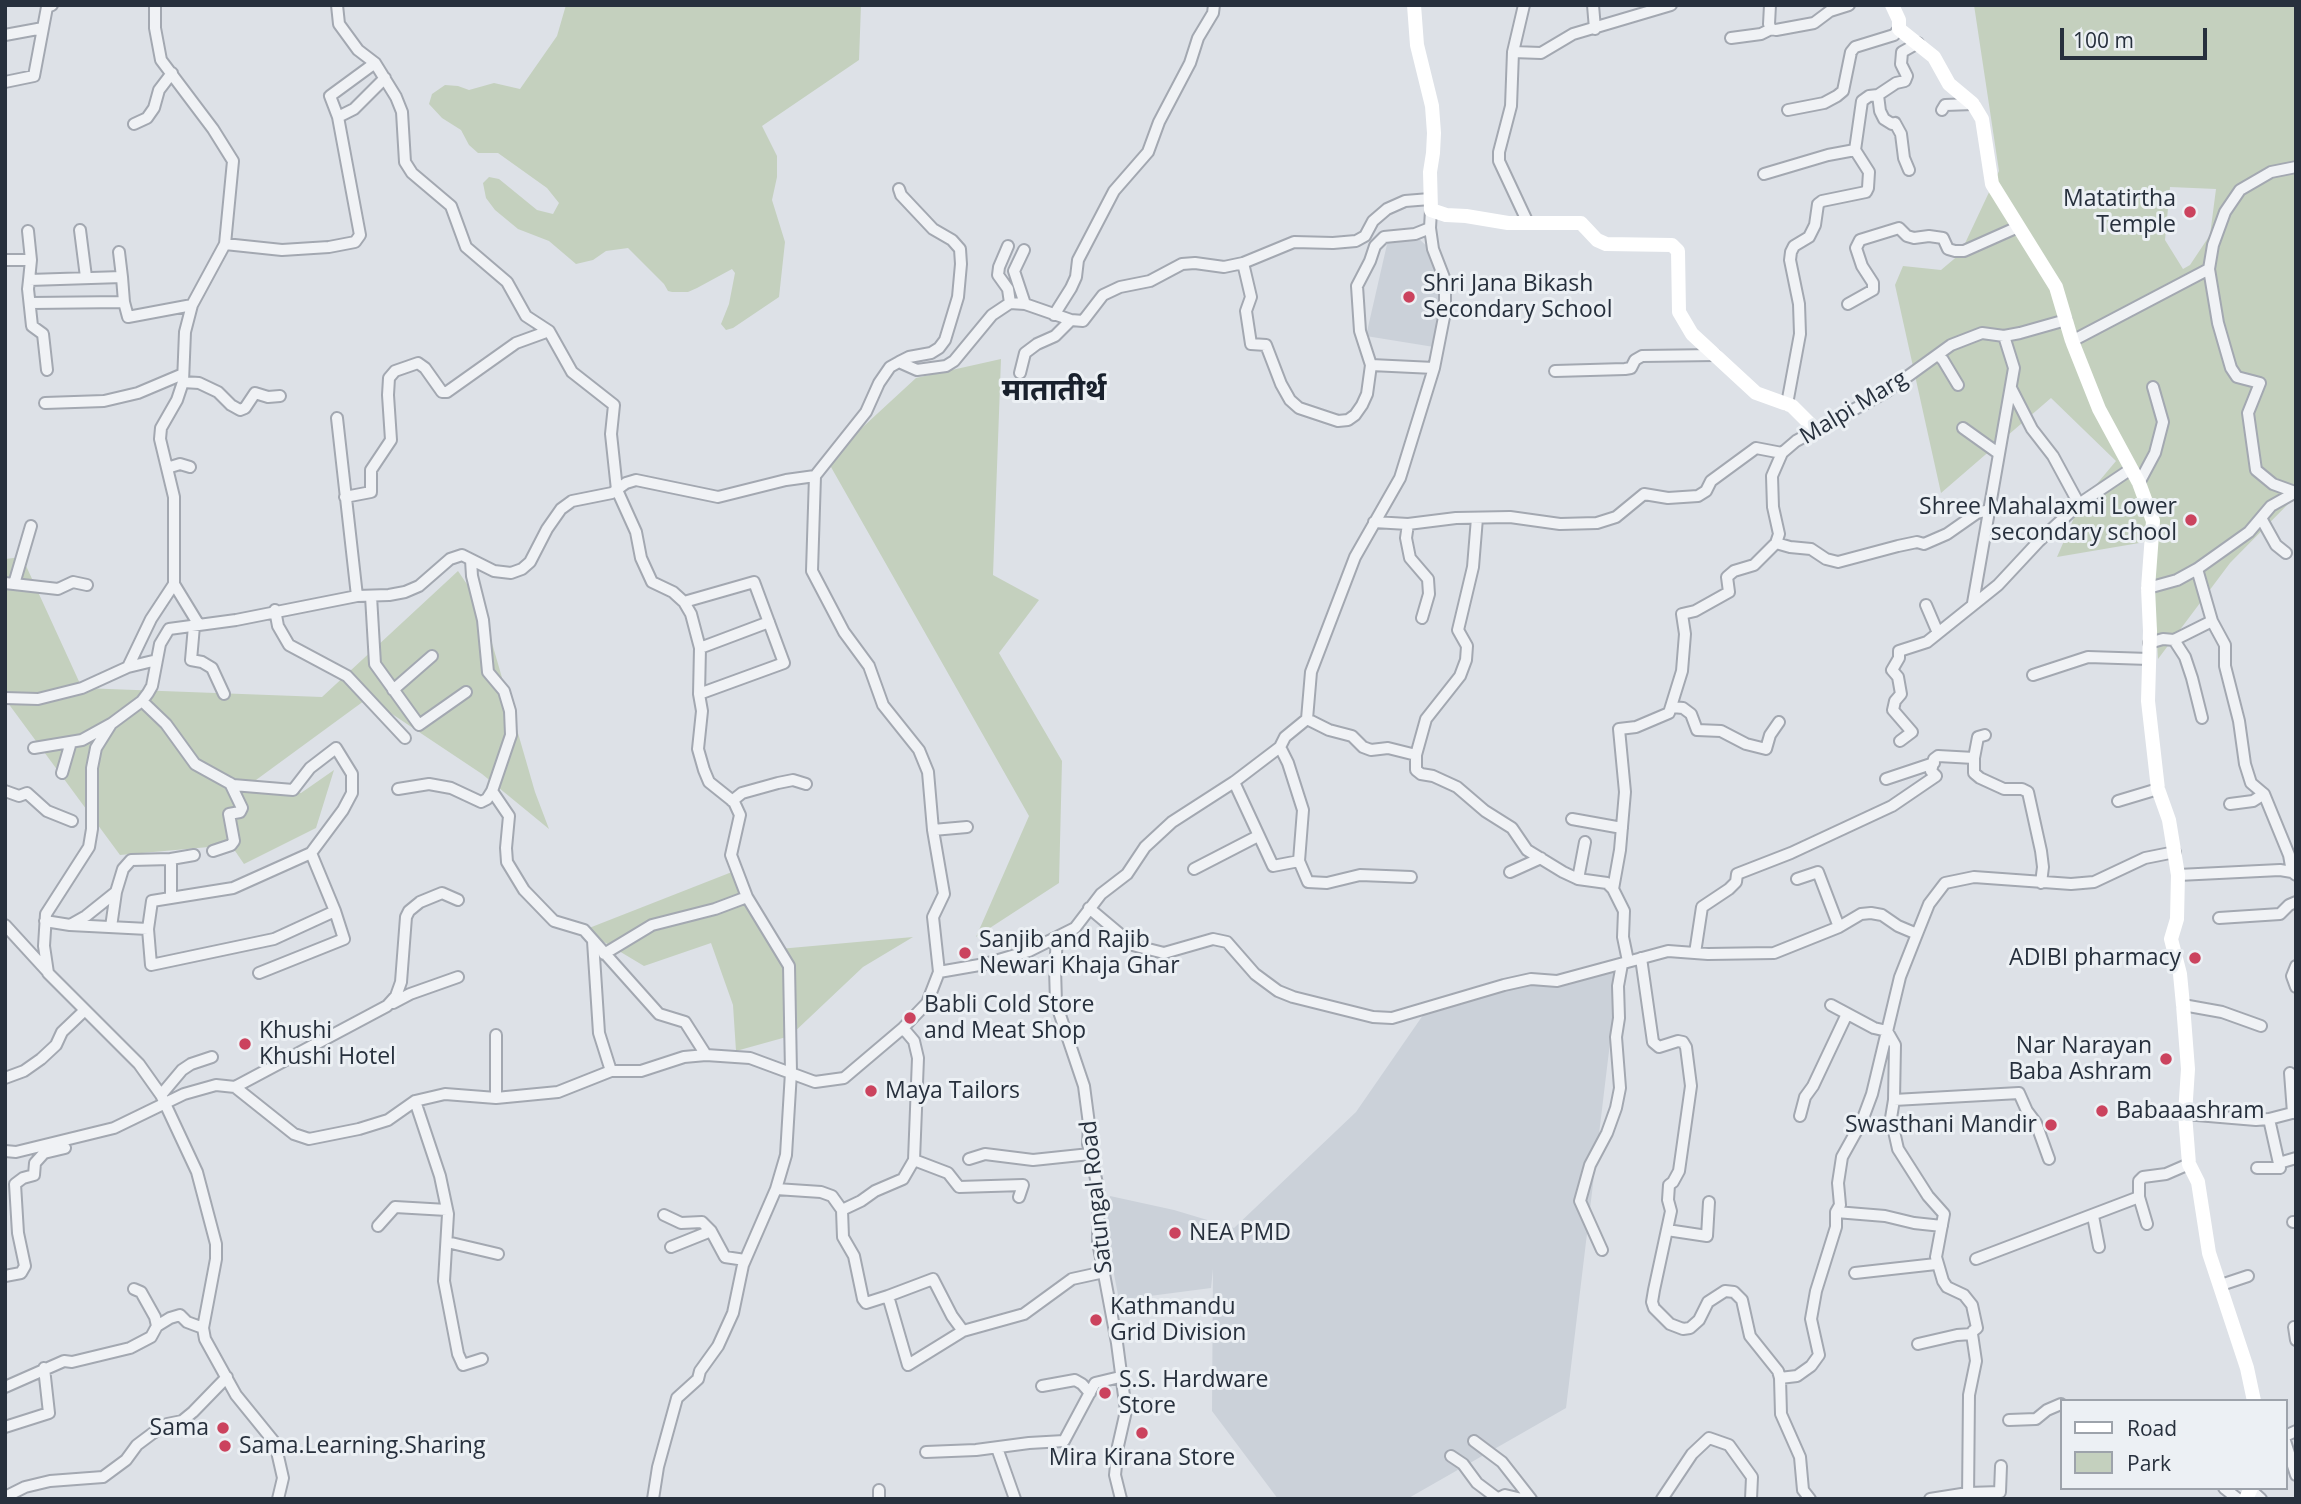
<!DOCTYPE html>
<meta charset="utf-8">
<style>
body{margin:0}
#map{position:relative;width:2301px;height:1504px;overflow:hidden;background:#dde1e7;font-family:"Open Sans",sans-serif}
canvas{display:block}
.frame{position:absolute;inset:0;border:7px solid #27303d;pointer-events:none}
.legend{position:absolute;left:2060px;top:1399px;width:228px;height:91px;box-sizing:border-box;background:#ecf0f4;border:2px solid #9da3ab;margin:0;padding:9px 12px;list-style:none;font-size:21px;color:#27303d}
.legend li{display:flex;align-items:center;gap:14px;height:35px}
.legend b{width:35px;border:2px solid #9da3ab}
.scale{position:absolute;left:2060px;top:28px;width:147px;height:32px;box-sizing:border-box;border:4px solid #27303d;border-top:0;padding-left:9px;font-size:21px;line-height:24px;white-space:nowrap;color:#27303d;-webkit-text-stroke:5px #ecf0f4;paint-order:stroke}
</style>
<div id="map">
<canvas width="2301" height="1504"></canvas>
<div class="frame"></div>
<ul class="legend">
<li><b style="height:9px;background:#fff"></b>Road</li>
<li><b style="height:19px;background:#c4d0be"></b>Park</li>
</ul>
<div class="scale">100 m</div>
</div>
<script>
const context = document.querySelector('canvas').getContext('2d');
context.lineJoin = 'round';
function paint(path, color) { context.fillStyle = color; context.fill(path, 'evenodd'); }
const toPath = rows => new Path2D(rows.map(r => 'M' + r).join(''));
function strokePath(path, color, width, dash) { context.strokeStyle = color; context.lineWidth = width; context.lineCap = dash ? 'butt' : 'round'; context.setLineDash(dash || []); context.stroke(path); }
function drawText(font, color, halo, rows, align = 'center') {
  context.font = font + ' "Open Sans","Noto Sans Devanagari",sans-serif'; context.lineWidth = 6; context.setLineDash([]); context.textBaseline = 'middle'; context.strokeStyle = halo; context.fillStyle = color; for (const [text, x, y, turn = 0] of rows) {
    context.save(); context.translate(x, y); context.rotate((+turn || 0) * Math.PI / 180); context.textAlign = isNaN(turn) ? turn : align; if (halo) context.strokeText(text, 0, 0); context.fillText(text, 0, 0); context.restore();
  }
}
paint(toPath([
 [1419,239,1431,250,1442,282,1443,312,1434,347,1366,336,1388,240],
 [1619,968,1566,1408,1407,1499,1278,1499,1212,1411,1213,1269,1211,1288,1119,1300,1106,1233,1110,1196,1174,1210,1234,1228,1356,1112,1430,1005]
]), '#cbd1d9');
paint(toPath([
 [566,5,861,5,859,60,762,126,777,156,777,177,772,200,785,242,779,297,733,328,726,330,721,324,729,304,735,273,732,269,697,288,688,292,672,292,668,291,664,284,628,248,606,251,593,260,576,264,549,241,518,229,495,210,486,198,483,183,489,177,499,179,537,210,553,214,559,203,547,188,498,153,478,153,469,145,461,130,442,118,429,104,432,94,445,85,458,86,469,90,494,83,520,89,557,36],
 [1974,5,2296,5,2296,501,2292,500,2230,563,2158,659,2151,541,2057,557,2080,504,2116,461,2051,398,1941,493,1895,285,1903,266,1941,270,1960,254,1999,171],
 [2170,187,2216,189,2210,235,2190,265,2183,269,2165,240],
 [1001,359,993,575,1039,600,999,653,1062,761,1059,883,976,937,1029,816,827,460,916,378],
 [22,557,82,688,322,697,458,571,481,605,535,792,549,829,482,774,368,698,256,780,301,793,334,770,316,828,244,864,231,845,120,855,5,699,5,559],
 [737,870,779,949,913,937,863,967,790,1036,736,1051,733,1005,711,943,644,966,584,930]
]), '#c4d0be');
const street = toPath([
 [337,5,339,24,358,50,375,63,396,97,402,112,405,162,412,173,451,206,466,247,507,282,526,316,549,331,572,372,614,405,611,434,617,490,636,532,641,558,652,582,673,592,684,602,691,614,700,648,699,694,702,711,698,749,704,770,709,782,734,802,740,815,731,855,747,897,789,966,791,1072,786,1155,776,1189,743,1265,733,1313,718,1346,700,1371,698,1379,677,1398,658,1467,653,1499],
 [1524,5,1513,52,1511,106,1499,152,1499,161,1528,223],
 [1593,5,1595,29],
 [1770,5,1769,24,1771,29,1776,30,1814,23,1830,11,1849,5],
 [5,35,43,28],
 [1731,38,1761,34,1771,29],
 [1513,52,1541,53,1573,34,1671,5],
 [5,82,34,76,47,7,52,5],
 [1788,110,1824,103,1837,96,1843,91,1851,52,1855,47,1894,35,1899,29],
 [1942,110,1945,105,1973,104],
 [338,117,354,109,385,78],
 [134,124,147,118,154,108,159,90,172,73],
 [1909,170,1904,158,1901,134,1895,123,1892,124,1884,119,1880,111,1878,95,1896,83,1905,81,1907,76,1901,64,1902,52,1918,43],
 [1764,174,1828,155,1855,150,1862,101,1869,96,1878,95],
 [80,230,86,277],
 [28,231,31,260,29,280],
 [225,244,282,250,329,247,355,242,360,235,338,117,330,96,375,63],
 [1008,246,999,267,998,275,1008,289,1010,303],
 [1024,250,1014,271,1025,304],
 [119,252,122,277],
 [5,260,31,260],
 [1243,263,1251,297,1246,311,1251,344,1266,345,1281,384,1290,400,1299,408,1338,421,1348,420,1355,415,1362,405,1367,394,1371,365,1434,368],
 [2209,269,2218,323,2231,368,2237,377,2260,383,2248,413,2256,470,2273,484,2295,492],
 [31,303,124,302],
 [1848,304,1873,290,1873,283,1862,266,1856,248,1860,240,1899,228,1907,236,1914,238,1929,236,1943,238,1948,249,1955,251,1964,251,2018,227],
 [1054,315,1071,288,1076,277,1078,260,1114,191,1148,152,1159,122,1190,63,1198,38,1213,13,1214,5],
 [2072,341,2209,269,2213,245,2225,212,2240,190,2271,172,2296,167],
 [1938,355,1943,360,1958,385],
 [899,362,909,357,931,353,939,348,945,340,958,297,961,264,960,249,952,240,933,229,901,195,899,189],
 [1371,365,1360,331,1357,286,1370,261,1375,246,1384,237,1415,234,1430,228],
 [47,370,43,334,32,326,28,289,29,280,122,277,124,302,128,317,192,305],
 [1555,371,1625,369,1631,368,1635,360,1642,356,1715,355],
 [1020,373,1025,353,1037,344,1055,336,1071,320],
 [183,382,199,383,218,392,231,405,240,410,245,408,255,393,268,397,280,396],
 [2011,388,2032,429,2053,456,2079,504],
 [45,403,104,401,138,393,183,374],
 [1787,404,1800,334,1799,304,1790,260,1791,252,1794,246,1809,237,1815,225,1818,204,1822,201,1866,192,1868,188,1869,172,1855,150],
 [337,418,357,596],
 [1963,428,1998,453],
 [167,468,180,464,190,467],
 [2139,483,2155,453,2163,422,2153,387],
 [345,497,371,492,371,470,391,440,388,395,389,378,395,371,418,363,425,368,442,392,447,392,516,343,549,331],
 [1477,518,1473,567,1458,630,1467,646,1466,660,1460,676,1426,719,1416,755,1416,770,1421,774,1433,776,1457,787,1485,811,1512,828,1527,850,1563,872,1578,879,1607,883,1613,889],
 [2261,518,2276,545,2286,553],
 [1374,522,1408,524,1456,518,1510,517,1560,524,1597,523,1616,517,1644,494,1668,498,1698,496,1706,491,1711,481,1756,448,1782,453],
 [1408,524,1406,538,1410,558,1428,579,1429,594,1422,618],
 [1776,543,1790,547,1811,549,1826,559,1838,562,1898,546,1917,542,1924,544,1947,534,1977,513,1989,510],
 [5,583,58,589,73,582,87,585],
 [14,584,31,526],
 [174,584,199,625],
 [2148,588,2177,580,2197,569,2249,532,2271,506,2296,492],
 [371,596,375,664,419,725,466,692],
 [684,602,754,582,784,663,699,694],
 [1973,603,2014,368,2004,336],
 [1926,605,1938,633],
 [275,610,278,626,289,645,347,676,405,738],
 [2212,621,2225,645,2225,666,2239,721,2245,764,2251,783,2264,794,2289,855,2292,872],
 [194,626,191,660,202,662,212,668,224,694],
 [2174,640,2185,657,2192,678,2202,718],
 [2149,643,2163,639,2174,640,2212,621,2197,569],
 [700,648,769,622],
 [128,667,151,619,174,584,174,497,160,439,161,428,177,400,183,382,185,332,192,305,225,244,233,161,213,129,161,60,155,28,155,5],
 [2033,675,2088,657,2149,659],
 [393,690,432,656],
 [5,698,38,699,82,688,128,667,157,660],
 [142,701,166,724,195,764,233,785,293,790,310,768,336,748,352,774,352,793,343,810,311,853,233,888,152,901,148,929],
 [1672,707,1683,708,1691,714,1697,730,1721,731,1746,744,1766,749,1770,735,1779,722],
 [1307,719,1329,730,1352,736,1363,747,1371,750,1388,748,1416,755],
 [1900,741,1912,732,1893,710,1895,701,1901,694,1898,677,1892,670,1899,658,1899,651,1927,642,1998,585,2039,541,2079,504,2131,469],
 [1280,747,1288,763,1303,810,1299,861,1308,882,1327,883,1360,875,1411,877],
 [34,748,82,740,111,724],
 [1974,758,1978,737,1985,735],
 [62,773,71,742],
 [1886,779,1934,763],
 [1234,782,1273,866,1299,861],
 [398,789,429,784,451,788,481,802,487,799,492,791,511,735,510,711,504,691,488,672,483,620,472,576,471,560],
 [5,791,19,796,27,793,47,811,72,821],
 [492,791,509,816,506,848,507,862,524,890,554,921,584,930,659,1014,685,1022,706,1055],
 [732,801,742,793,778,783,793,780,806,784],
 [2118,801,2158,789],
 [2230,804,2253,801,2264,794],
 [1572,819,1622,828],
 [933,830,967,827],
 [213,851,231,845,234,841,229,814,240,812,242,808,230,783],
 [1194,869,1258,836],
 [1510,872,1541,858],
 [2178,875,2280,870,2292,872,2296,875],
 [1578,879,1585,842],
 [1797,879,1818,872,1839,927],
 [171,898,171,859,194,855],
 [1089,908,1133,945,1140,947,1164,953,1213,939,1227,942,1255,974,1278,991,1293,997,1373,1017,1392,1018,1504,985,1531,979,1557,981,1668,951,1708,954,1774,953,1839,927,1861,914,1871,913,1882,915,1898,926,1917,934,1929,904,1945,883,1974,877,2071,884,2094,882,2145,858,2175,852],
 [2219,918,2280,914,2289,905,2296,902],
 [45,921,70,925,148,929,151,965,274,939,335,911,311,853],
 [5,925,48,972],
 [70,925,86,916,116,892,123,869,131,860,171,859],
 [111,927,116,892],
 [1057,939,1055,968,1056,1003,1084,1086,1089,1124,1088,1144,1099,1192,1098,1242,1117,1343,1126,1411,1118,1446,1115,1475,1121,1499],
 [593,941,599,1033,611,1071],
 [1695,953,1702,907,1729,889,1736,882,1737,874,1791,853,1892,806,1936,776,1931,771,1934,759,1938,756,1974,758,1974,773,1980,778,2004,789,2022,789,2028,792,2041,851,2043,867,2041,883],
 [604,954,652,925,715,909,747,897],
 [1641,958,1653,1042,1659,1047,1678,1041,1683,1042,1686,1047,1691,1086,1679,1171,1673,1182,1669,1185,1668,1200,1671,1211,1654,1290,1652,1302,1654,1308,1670,1324,1683,1329,1690,1328,1699,1320,1708,1302,1725,1291,1734,1292,1742,1300,1750,1336,1778,1371,1780,1378],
 [1628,961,1623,937,1624,911,1613,889,1620,850,1625,792,1619,729,1636,727,1669,713,1682,671,1685,634,1682,614,1695,611,1729,592,1727,577,1734,571,1754,565,1776,543,1779,534,1773,507,1772,476,1782,453,1796,441,1886,392,1951,345,1982,333,2004,336,2020,333,2066,320],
 [2296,966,2292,976,2296,987],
 [939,972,985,964,1029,951,1075,928,1101,894,1127,874,1145,847,1172,822,1234,782,1280,747,1285,737,1307,719,1311,672,1355,557,1400,478,1434,368,1445,312,1445,280,1433,249,1430,228,1431,210],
 [259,973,344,939,335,911],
 [393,1003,410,994,458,977],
 [1831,1005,1874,1028,1887,1031,1895,1045,1894,1100,1891,1118,1898,1149,1928,1196,1944,1214,1936,1257,1943,1281,1947,1287,1964,1295,1972,1305,1977,1328,1973,1331,1972,1334,1976,1361,1969,1395,1968,1499],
 [2183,1005,2222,1012,2261,1026],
 [2290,1073,2293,1113],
 [5,1078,24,1071,41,1059,56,1045,62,1032,84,1011],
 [235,1087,387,1006,396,996,401,982,406,917,409,911,420,902,442,893,458,900],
 [161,1095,182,1070,191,1064,212,1057],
 [496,1098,496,1035],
 [1894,1100,2019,1093,2027,1111,2036,1123,2049,1159],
 [415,1101,440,1176,448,1214,444,1281,458,1354,463,1365,482,1359],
 [2185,1114,2256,1120,2269,1119,2280,1168,2257,1168],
 [1800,1116,1805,1097,1813,1086,1847,1014],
 [2269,1119,2296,1112],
 [5,1151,16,1152,114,1128,184,1094,216,1085,235,1087,294,1134,309,1139,359,1129,388,1120,415,1101,445,1094,496,1098,558,1092,611,1071,641,1071,684,1057,706,1055,750,1058,815,1082,844,1078,903,1028,927,1003,939,972,933,917,944,894,933,830,928,772,919,750,883,705,869,666,844,632,812,571,815,476],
 [969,1159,985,1154,1033,1160,1090,1154],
 [914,1160,948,1173,959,1187,1023,1185,1019,1197],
 [2279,1163,2296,1158],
 [776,1189,821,1192,832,1196,842,1210,843,1237,854,1256,863,1299,866,1303,888,1296,908,1365,963,1331,1024,1314,1072,1279,1104,1272],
 [842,1210,861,1201,875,1191,903,1179,914,1160,918,1058,914,1041,903,1028],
 [1836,1212,1885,1216,1914,1223,1942,1226],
 [664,1215,681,1223,702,1222,711,1231,725,1257,745,1260],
 [2093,1216,2099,1247],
 [2293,1222,2296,1222],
 [2147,1224,2139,1197,2139,1181,2143,1177,2166,1174,2189,1164],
 [378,1226,395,1207,447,1210],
 [1667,1230,1707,1236,1709,1202],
 [447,1242,498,1254],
 [671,1247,711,1231],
 [1602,1250,1580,1201,1590,1165,1607,1133,1616,1108,1620,1088,1616,1037,1619,1018,1618,986,1622,964],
 [1976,1259,2139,1197],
 [1855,1273,1936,1264],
 [5,1276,21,1273,25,1266,18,1233,15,1184,23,1178,34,1175,35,1163,44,1153,65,1148],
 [2221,1285,2248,1276],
 [134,1289,141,1292,155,1317,157,1326],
 [888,1296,933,1279,952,1316,963,1331],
 [2296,1327,2294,1327,2296,1340],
 [1918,1344,1957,1335,1972,1334],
 [1042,1386,1075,1380,1082,1384,1090,1393],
 [5,1387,64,1361,72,1362,130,1348,151,1337,157,1326,170,1318,180,1315,187,1322,203,1328],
 [2009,1420,2036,1419,2047,1410,2061,1404],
 [5,1427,49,1413,44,1368],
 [2285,1436,2296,1431],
 [1474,1441,1502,1462,1531,1499],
 [2285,1441,2296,1475],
 [997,1448,1015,1499],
 [926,1452,976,1450,1029,1443,1064,1441,1095,1383,1120,1377],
 [1451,1456,1463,1464,1477,1483,1497,1498],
 [2224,1488,2238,1499],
 [879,1490,879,1499],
 [2251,1490,2261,1499],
 [5,1497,25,1487,50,1481,103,1477,126,1460,137,1445,153,1433,167,1424,182,1421,193,1412,227,1377],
 [278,1499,283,1478,275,1443,236,1395,205,1339,203,1328,216,1259,216,1244,197,1172,161,1095,139,1064,48,973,44,946,46,914,89,847,92,829,92,768,96,748,111,724,142,701,148,693,152,686,160,644,169,629,236,620,357,596,389,595,405,592,419,586,450,559,462,555,494,571,511,573,522,569,530,562,547,529,561,509,572,501,612,493,626,483,636,480,718,497,786,480,815,476,866,412,879,383,890,367,899,362,917,370,946,366,954,361,992,315,1010,303,1025,304,1071,320,1083,321,1103,295,1120,287,1150,281,1182,264,1195,263,1224,267,1243,263,1294,242,1333,243,1356,241,1365,236,1373,221,1387,209,1405,201,1430,199],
 [1497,1499,1505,1495,1522,1499],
 [1662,1499,1692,1454,1709,1438,1729,1445,1752,1477,1751,1499],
 [1810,1499,1803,1490,1800,1457,1781,1414,1780,1378,1797,1376,1811,1366,1819,1355,1811,1319,1816,1291,1836,1227,1836,1212,1840,1205,1838,1183,1842,1157,1862,1121,1872,1094,1900,977,1917,934],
 [1930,1499,1968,1493,2000,1492,2001,1466]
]);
strokePath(street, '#a3a8b1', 14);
strokePath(street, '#f0f2f5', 10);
strokePath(toPath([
 [1414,5,1417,45,1432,106,1434,133,1433,153,1430,172,1431,210,1446,215,1466,216,1508,223,1581,223,1597,240,1606,244,1672,245,1678,251,1679,312,1692,334,1756,393,1792,406,1816,430],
 [1892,5,1899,20,1899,29,1934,57,1949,84,1973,104,1982,119,1992,184,2056,287,2072,341,2099,409,2139,483,2153,521,2148,588,2150,631,2148,701,2158,789,2169,820,2178,875,2177,919,2171,939,2180,974,2183,1005,2188,1069,2185,1114,2189,1164,2198,1182,2209,1253,2247,1368,2254,1401],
 [2246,1499,2251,1488]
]), '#fff', 14);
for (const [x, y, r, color] of [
 [2190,212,7,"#cb435e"],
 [1409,297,7,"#cb435e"],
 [2191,520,7,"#cb435e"],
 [965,953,7,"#cb435e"],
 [2195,958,7,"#cb435e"],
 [910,1018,7,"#cb435e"],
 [245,1044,7,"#cb435e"],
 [2166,1059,7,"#cb435e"],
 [871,1091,7,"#cb435e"],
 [2102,1111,7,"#cb435e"],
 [2051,1125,7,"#cb435e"],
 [1175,1233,7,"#cb435e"],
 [1096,1320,7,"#cb435e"],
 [1105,1393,7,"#cb435e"],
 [223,1428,7,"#cb435e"],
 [1142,1433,7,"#cb435e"],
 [225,1446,7,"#cb435e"]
]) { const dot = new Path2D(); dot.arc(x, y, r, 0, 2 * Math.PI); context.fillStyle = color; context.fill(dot); strokePath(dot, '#ecf0f4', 2.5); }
drawText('23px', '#27303d', '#ecf0f4', [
 ["Matatirtha",2176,199,"right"],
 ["Temple",2176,225,"right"],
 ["Shri Jana Bikash",1423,284],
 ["Secondary School",1423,310],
 ["Shree Mahalaxmi Lower",2177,507,"right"],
 ["secondary school",2177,533,"right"],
 ["Sanjib and Rajib",979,940],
 ["Newari Khaja Ghar",979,966],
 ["ADIBI pharmacy",2181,958,"right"],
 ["Babli Cold Store",924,1005],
 ["and Meat Shop",924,1031],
 ["Khushi",259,1031],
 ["Khushi Hotel",259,1057],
 ["Nar Narayan",2152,1046,"right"],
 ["Baba Ashram",2152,1072,"right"],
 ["Maya Tailors",885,1091],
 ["Babaaashram",2116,1111],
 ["Swasthani Mandir",2037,1125,"right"],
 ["NEA PMD",1189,1233],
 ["Kathmandu",1110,1307],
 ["Grid Division",1110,1333],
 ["S.S. Hardware",1119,1380],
 ["Store",1119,1406],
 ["Sama",209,1428,"right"],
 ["Sama.Learning.Sharing",239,1446],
 ["Mira Kirana Store",1142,1458,"center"]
], 'left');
drawText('23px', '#27303d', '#ecf0f4', [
 ["Malpi Marg",1854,408,-31],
 ["Satungal Road",1097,1197,-96]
]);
drawText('bold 30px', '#19212d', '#ecf0f4', [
 ["मातातीर्थ",1054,391]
]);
</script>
